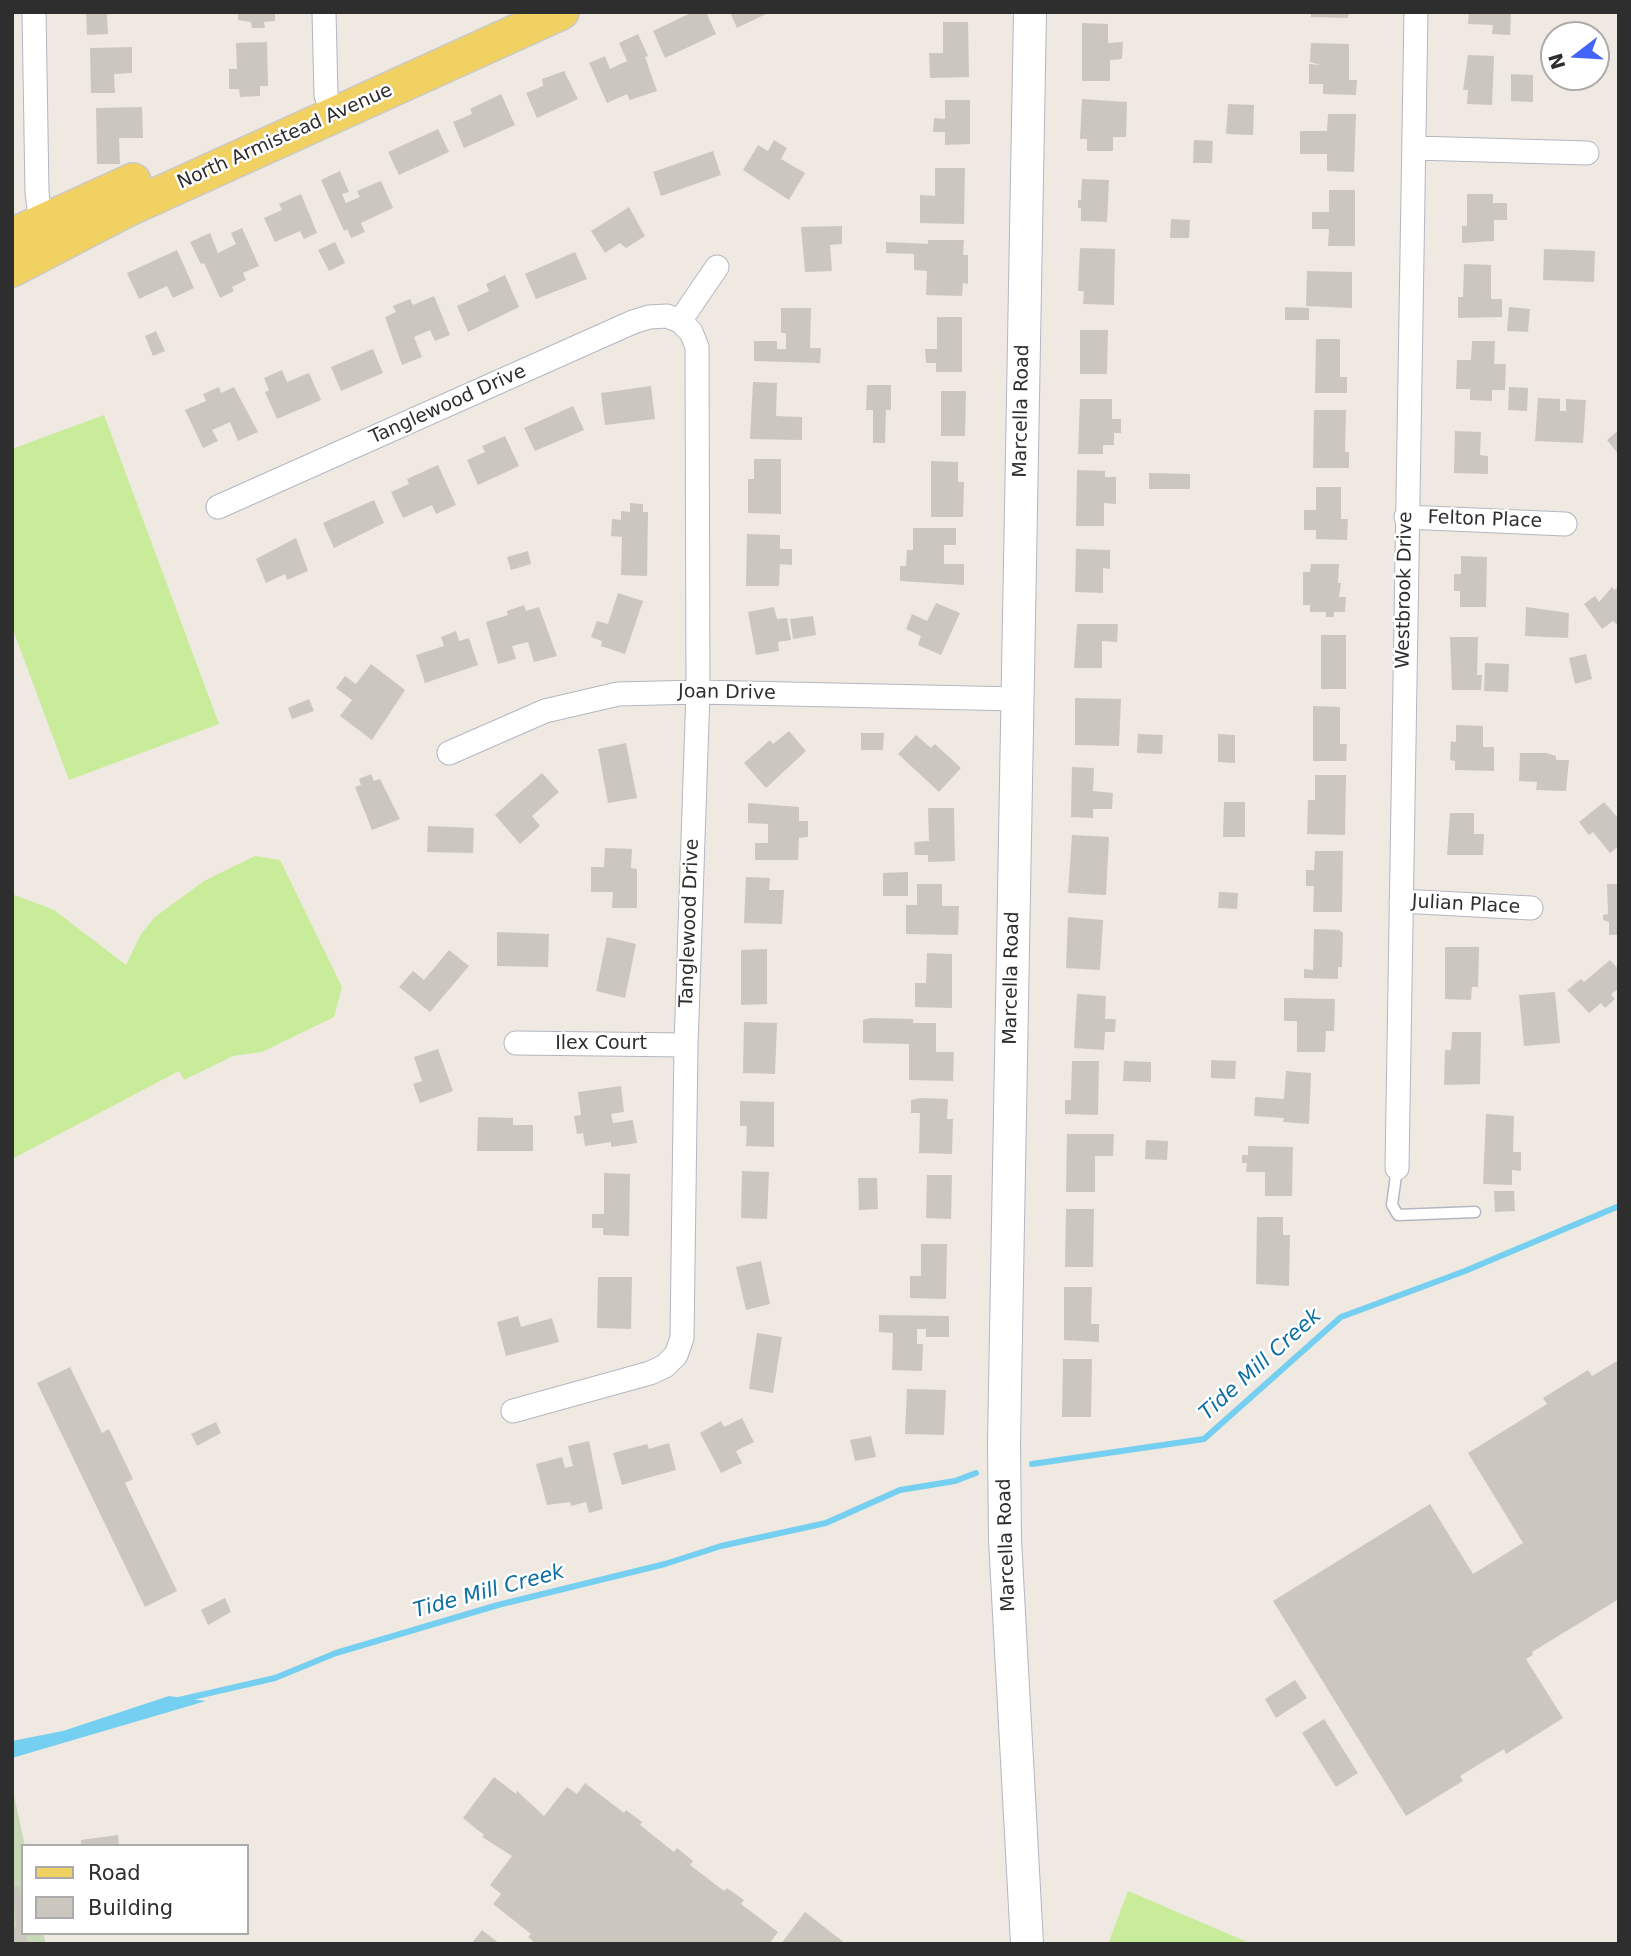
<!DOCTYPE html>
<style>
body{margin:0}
#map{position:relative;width:1631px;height:1956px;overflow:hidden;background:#efe9e1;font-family:"DejaVu Sans",sans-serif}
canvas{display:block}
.frame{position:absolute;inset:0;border:14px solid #2e2e2e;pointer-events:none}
.legend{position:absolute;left:21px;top:1844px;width:228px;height:91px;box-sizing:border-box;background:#fff;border:2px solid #ababab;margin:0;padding:9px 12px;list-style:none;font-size:21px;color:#2e2e2e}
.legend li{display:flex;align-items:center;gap:14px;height:35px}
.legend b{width:35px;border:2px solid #ababab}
.north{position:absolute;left:1540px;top:21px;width:70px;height:70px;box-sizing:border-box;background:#fff;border:2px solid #ababab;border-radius:50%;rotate:253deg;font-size:19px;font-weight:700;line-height:28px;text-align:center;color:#2e2e2e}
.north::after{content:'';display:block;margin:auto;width:24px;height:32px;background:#4264fb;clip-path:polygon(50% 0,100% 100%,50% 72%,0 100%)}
</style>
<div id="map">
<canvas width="1631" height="1956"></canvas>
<div class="frame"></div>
<ul class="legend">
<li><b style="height:9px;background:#f2d163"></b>Road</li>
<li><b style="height:19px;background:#cbc7bf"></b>Building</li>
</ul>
<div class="north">N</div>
</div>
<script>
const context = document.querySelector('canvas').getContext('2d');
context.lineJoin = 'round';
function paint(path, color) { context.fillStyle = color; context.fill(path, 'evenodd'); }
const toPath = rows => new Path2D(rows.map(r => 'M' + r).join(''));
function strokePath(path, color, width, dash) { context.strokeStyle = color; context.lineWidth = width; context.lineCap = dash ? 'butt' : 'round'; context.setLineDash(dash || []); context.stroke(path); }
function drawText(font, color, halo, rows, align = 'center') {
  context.font = font + ' "DejaVu Sans",sans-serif'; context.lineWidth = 5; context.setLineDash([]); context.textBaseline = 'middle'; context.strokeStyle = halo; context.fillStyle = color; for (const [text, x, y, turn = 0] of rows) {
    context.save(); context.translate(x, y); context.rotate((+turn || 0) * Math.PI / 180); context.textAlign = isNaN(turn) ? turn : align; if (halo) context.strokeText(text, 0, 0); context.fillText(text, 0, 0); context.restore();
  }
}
paint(toPath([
 [12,1786,25,1846,23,1933,43,1933,46,1944,12,1944]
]), '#c8d9b8');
paint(toPath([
 [104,415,219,724,69,780,12,627,12,449],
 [255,856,280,860,342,987,334,1017,262,1052,233,1056,184,1080,179,1071,12,1159,12,894,54,910,126,965,141,934,155,917,204,881],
 [1128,1891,1252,1944,1108,1944]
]), '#c9ec9a');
paint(toPath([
 [169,1696,206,1701,12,1758,12,1741,63,1731]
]), '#75cff0');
strokePath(toPath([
 [1032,1464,1204,1439,1341,1317,1465,1271,1619,1206],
 [179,1700,275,1678,336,1653,498,1605,665,1564,721,1546,826,1523,900,1490,955,1481,976,1473]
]), '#75cff0', 6);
paint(toPath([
 [86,12,115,12,107,15,108,34,87,35],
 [238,12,275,12,275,21,264,22,265,28,252,28,251,22,238,20],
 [693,12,706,12,716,34,665,58,653,31],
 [730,12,770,12,737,28],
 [1311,12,1349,12,1348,18,1311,17],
 [1469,12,1511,12,1510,35,1492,34,1493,25,1468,24],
 [943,22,968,22,969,77,930,78,929,53,943,53],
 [1082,23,1108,24,1108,43,1123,42,1122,59,1110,60,1110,81,1082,81],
 [638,34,648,56,645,57,657,91,630,100,627,94,607,103,589,63,605,56,610,69,627,61,619,43],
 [267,42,268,86,260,86,260,96,240,97,239,89,229,89,229,69,237,69,236,43],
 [1311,43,1349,44,1349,80,1357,80,1356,95,1323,94,1323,84,1309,84,1309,64,1321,65,1310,62],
 [132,47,132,73,114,74,115,93,91,93,90,48],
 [1468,55,1494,56,1492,105,1467,104,1468,90,1463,90],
 [564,71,578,99,537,118,526,93,543,86,542,79],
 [1511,74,1533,75,1533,102,1511,101],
 [501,94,515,125,464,148,453,122,472,114,470,109],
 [1082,99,1127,102,1126,137,1113,137,1113,151,1087,151,1087,139,1080,139],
 [945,100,970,100,970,144,945,145,945,132,933,132,934,118,945,119],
 [1228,104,1254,105,1253,135,1226,134],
 [142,107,143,138,119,138,120,164,97,164,96,108],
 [1328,114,1356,114,1354,172,1327,171,1327,154,1300,154,1300,131,1327,131],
 [438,129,449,152,399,175,388,152],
 [774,140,787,148,781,159,805,173,789,200,743,170,758,145,768,151],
 [1194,140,1213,141,1212,163,1193,163],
 [713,151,721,175,661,196,653,172],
 [935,168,965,168,964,224,920,223,920,195,935,196],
 [340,171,349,192,342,194,346,203,360,197,357,191,381,181,393,208,361,223,365,232,351,238,347,229,344,231,321,180],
 [1082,179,1109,180,1107,222,1081,221,1081,208,1078,208,1078,200,1081,200],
 [1329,190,1355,190,1355,246,1328,246,1329,229,1312,229,1312,212,1329,212],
 [301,194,317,233,304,239,300,231,275,242,264,218,282,210,279,204],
 [1467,194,1493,194,1493,203,1507,203,1507,220,1494,220,1494,241,1462,243,1462,226,1467,226],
 [629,207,645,236,626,248,620,243,605,253,591,231],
 [1171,219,1190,220,1189,238,1170,238],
 [842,226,842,244,830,245,832,271,805,272,801,227],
 [242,228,259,266,243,273,246,280,232,287,234,291,220,298,204,263,201,264,190,242,210,233,218,253,236,244,231,233],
 [928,240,964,240,963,255,968,255,968,284,963,283,962,296,926,295,927,271,914,270,914,254,886,253,886,242,928,244],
 [335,242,345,263,329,271,318,250],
 [1080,248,1115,249,1114,305,1083,304,1084,291,1078,291],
 [1544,249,1595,251,1594,282,1543,280],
 [177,250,194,288,173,298,167,286,139,299,127,273],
 [575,252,587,279,536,299,525,274],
 [1464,264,1491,265,1491,299,1502,299,1502,317,1458,318,1458,297,1463,297],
 [1307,271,1352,272,1352,308,1306,306],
 [505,275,519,307,468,332,457,306,489,291,486,284],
 [434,296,450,335,435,341,430,330,414,337,422,357,402,365,385,317,396,312,393,306,410,299,413,305],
 [1285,307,1309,308,1309,320,1285,320],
 [1509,307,1530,309,1528,332,1507,331],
 [781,308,811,308,810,348,821,348,820,363,754,361,754,341,777,341,777,349,786,349,786,333,781,333],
 [937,317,962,317,962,372,936,372,936,363,926,363,925,349,937,349],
 [1080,330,1108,330,1107,374,1080,374],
 [156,331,165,351,153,356,145,336],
 [1316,339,1340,339,1340,377,1347,377,1347,393,1315,393],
 [1472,341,1495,341,1494,364,1506,364,1505,390,1492,390,1492,401,1470,400,1470,389,1456,389,1457,360,1471,360],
 [373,349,383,373,341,391,331,367],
 [282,370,287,382,309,373,321,400,277,419,265,392,269,390,264,378],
 [753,382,777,383,776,416,802,417,802,440,750,439],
 [867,385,891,385,891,410,886,410,885,443,873,443,873,410,866,410],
 [651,386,655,419,605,425,601,393],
 [219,387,221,393,234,387,258,432,238,441,230,422,212,430,218,441,203,448,185,410,206,401,203,394],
 [1509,387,1528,388,1527,411,1508,410],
 [941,391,966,391,965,436,941,436],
 [1538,398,1560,399,1560,411,1566,411,1566,399,1586,400,1583,443,1535,441],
 [1080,399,1112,399,1112,419,1121,419,1121,433,1114,433,1114,445,1103,445,1103,454,1078,454],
 [573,406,584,430,535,451,524,428],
 [1314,410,1346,410,1345,452,1349,452,1349,468,1313,468],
 [1619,430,1619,455,1607,440],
 [1455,431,1481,432,1480,455,1488,456,1488,474,1454,473],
 [505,436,519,466,478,485,467,460,485,452,482,446],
 [754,459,781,459,781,514,748,513,748,479,754,479],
 [931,461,958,462,958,482,964,482,963,517,931,517],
 [438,465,456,505,436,514,432,505,403,518,391,492,409,484,407,479],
 [1077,470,1105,471,1105,477,1116,477,1116,504,1104,503,1104,526,1076,526],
 [1149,473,1190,474,1190,489,1149,489],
 [1316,487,1341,487,1341,519,1348,519,1347,540,1316,539,1316,530,1304,530,1304,510,1316,510],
 [374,500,384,523,334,548,323,523],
 [630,503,643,504,643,512,648,512,647,576,621,575,622,537,611,536,612,519,621,520,621,511,630,512],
 [913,528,956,528,956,545,944,545,944,564,964,564,964,585,900,581,900,566,906,566,907,550,913,550],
 [747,534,780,535,780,549,792,549,792,565,780,564,779,586,746,586],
 [296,538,308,571,287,580,285,574,266,583,256,559],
 [1076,549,1110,550,1110,569,1103,568,1103,593,1075,592],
 [528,551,531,564,511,570,507,557],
 [1461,556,1487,557,1486,607,1460,607,1460,591,1454,591,1454,574,1461,574],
 [1311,564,1339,564,1338,583,1341,583,1339,597,1346,597,1345,612,1334,612,1334,617,1326,617,1326,612,1310,612,1310,605,1303,605,1303,572,1310,572],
 [1612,587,1614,590,1619,587,1619,626,1613,621,1602,629,1584,604,1595,596,1599,602],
 [618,593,643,601,625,654,601,646,602,641,591,637,597,621,608,624],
 [936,603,960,613,941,655,918,645,921,636,906,629,912,614,927,621],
 [524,605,526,611,539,607,557,656,534,662,528,642,512,646,516,659,498,664,486,622,508,615,507,611],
 [774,607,777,619,787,618,791,640,778,642,779,651,756,655,748,612],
 [1526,607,1569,613,1568,638,1525,636],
 [813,616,816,635,793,639,790,619],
 [1077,624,1118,624,1117,642,1102,641,1102,668,1074,668],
 [456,631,459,641,469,638,478,665,425,683,416,655,444,646,441,637],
 [1321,635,1346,635,1346,689,1321,689],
 [1450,637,1478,637,1477,675,1482,675,1481,690,1452,690],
 [1586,654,1592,679,1575,684,1569,658],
 [1485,663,1509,664,1508,692,1484,691],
 [371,664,405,690,372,740,340,716,352,700,336,688,345,676,356,684],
 [1075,698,1121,699,1119,746,1075,745],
 [309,699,314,711,292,719,288,708],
 [1313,706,1340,707,1340,744,1347,744,1346,761,1313,761],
 [1456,725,1483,726,1483,747,1494,747,1494,771,1455,770,1455,761,1450,760,1451,741,1456,742],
 [789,731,806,751,766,788,744,763,770,740,773,744],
 [861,733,884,733,883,750,861,750],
 [1138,734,1163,735,1162,754,1137,753],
 [1218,734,1235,735,1235,763,1218,762],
 [916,735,931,748,935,744,961,768,939,792,898,754],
 [626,743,637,798,608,803,598,749],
 [1520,753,1546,753,1556,756,1556,760,1569,760,1566,791,1536,790,1537,782,1519,781],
 [1072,767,1094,768,1093,791,1113,793,1112,809,1093,809,1093,818,1071,817],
 [542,773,559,792,532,816,540,826,520,844,495,815],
 [371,774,374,781,380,779,400,819,372,830,355,787,361,785,359,779],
 [1315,775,1346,775,1345,835,1307,834,1308,800,1315,800],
 [1224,802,1245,802,1245,837,1223,837],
 [1604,802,1619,819,1619,846,1610,853,1593,832,1589,835,1579,822],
 [748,803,799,807,799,821,808,821,808,837,799,838,798,860,755,860,755,843,768,843,768,824,748,823],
 [928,808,954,808,955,861,928,862,928,855,915,855,914,842,929,841],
 [1450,813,1474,813,1474,834,1484,834,1483,855,1447,855],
 [428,826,474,828,473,853,427,852],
 [1072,835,1109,837,1106,895,1068,893],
 [605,848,632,849,631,868,637,869,637,908,612,908,613,892,591,892,591,867,604,867],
 [1315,851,1343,851,1342,912,1313,912,1314,886,1306,886,1306,870,1314,870],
 [908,872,908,896,883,896,883,873],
 [746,877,770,878,769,890,784,890,782,924,744,923],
 [917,884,942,884,942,906,959,906,958,935,906,934,906,905,917,905],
 [1607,884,1619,884,1619,935,1609,935,1609,922,1603,920,1603,915,1608,914],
 [1219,892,1238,893,1237,909,1218,908],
 [1068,917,1103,920,1100,970,1066,968],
 [1314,929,1339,930,1343,933,1342,967,1338,967,1338,979,1304,978,1304,969,1313,970],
 [497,932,549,934,548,967,497,966],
 [607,937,636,944,625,998,596,991],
 [1445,947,1479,947,1478,987,1472,987,1471,1000,1445,999],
 [767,949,767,1004,741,1005,741,950],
 [449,950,469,966,430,1012,399,987,413,971,424,980],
 [927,953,952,954,952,1008,915,1007,915,983,926,983],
 [1610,960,1619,970,1619,992,1617,990,1611,994,1615,999,1605,1008,1601,1003,1589,1013,1567,990,1581,979,1584,982],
 [1555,992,1560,1043,1524,1046,1519,995],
 [1077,994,1106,996,1105,1019,1116,1019,1115,1032,1105,1032,1104,1050,1074,1048],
 [1284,998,1335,999,1334,1031,1326,1031,1325,1052,1297,1052,1297,1021,1284,1021],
 [870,1018,913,1019,913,1023,936,1023,936,1052,954,1052,953,1081,909,1080,909,1044,863,1043,863,1020],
 [744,1022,777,1023,775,1074,743,1073],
 [1452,1032,1481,1032,1480,1084,1444,1085,1445,1050,1451,1050],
 [438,1049,453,1091,420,1103,413,1084,422,1081,414,1057],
 [1211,1060,1236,1061,1235,1079,1211,1078],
 [1072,1061,1099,1061,1098,1115,1065,1114,1065,1100,1071,1100],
 [1124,1061,1151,1062,1151,1082,1123,1081],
 [1286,1071,1311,1073,1309,1124,1283,1122,1284,1118,1254,1116,1255,1097,1284,1099],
 [621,1086,624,1112,611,1114,613,1123,633,1120,637,1143,611,1147,611,1142,585,1146,583,1133,577,1134,574,1116,581,1115,578,1092],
 [920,1098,948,1099,947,1119,953,1119,952,1154,919,1153,920,1113,911,1113,911,1100],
 [740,1101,774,1102,774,1147,746,1146,747,1126,740,1126],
 [1486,1114,1514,1116,1513,1152,1521,1152,1521,1171,1512,1170,1512,1185,1483,1184],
 [478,1117,513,1118,513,1125,533,1125,533,1151,477,1151],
 [1067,1134,1114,1134,1113,1156,1095,1156,1095,1192,1066,1192],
 [1146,1140,1168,1141,1167,1160,1145,1159],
 [1248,1146,1293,1147,1292,1196,1265,1196,1265,1172,1246,1172,1247,1163,1242,1163,1242,1155,1248,1155],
 [742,1171,769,1172,767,1219,741,1218],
 [604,1173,630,1174,629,1236,603,1235,603,1228,592,1228,592,1214,604,1214],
 [927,1175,952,1175,951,1219,926,1218],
 [858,1178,877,1178,878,1209,859,1210],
 [1494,1191,1514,1191,1515,1211,1495,1212],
 [1066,1209,1094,1209,1093,1267,1065,1267],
 [1257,1217,1283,1217,1283,1235,1290,1235,1289,1286,1256,1284],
 [921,1244,947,1244,946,1299,910,1298,910,1276,921,1276],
 [761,1261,770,1304,746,1310,736,1267],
 [598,1277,632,1277,631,1329,597,1328],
 [1064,1287,1092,1287,1091,1324,1099,1324,1099,1342,1064,1340],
 [879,1315,949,1316,949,1337,926,1337,926,1329,917,1329,917,1344,923,1344,922,1371,892,1370,893,1333,879,1332],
 [518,1316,521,1327,552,1318,559,1342,506,1356,497,1322],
 [757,1333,782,1337,773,1393,749,1389],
 [1063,1359,1092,1359,1091,1417,1062,1417],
 [1619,1360,1619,1599,1532,1652,1533,1655,1526,1659,1563,1718,1506,1754,1504,1749,1460,1776,1463,1781,1406,1816,1273,1601,1430,1504,1473,1574,1523,1543,1468,1453,1547,1404,1543,1398,1588,1370,1592,1376],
 [70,1367,102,1433,109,1429,133,1479,125,1483,177,1591,145,1607,37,1383],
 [907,1389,946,1390,944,1435,905,1434],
 [742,1418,754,1442,736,1451,742,1463,721,1473,700,1433,721,1421,724,1427],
 [216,1422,221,1433,197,1446,191,1434],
 [871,1436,876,1457,855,1461,850,1440],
 [589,1441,603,1509,589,1513,586,1502,571,1506,570,1502,547,1505,536,1464,562,1457,565,1468,573,1466,568,1446],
 [669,1443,676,1470,622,1485,613,1453,647,1444,649,1449],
 [225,1598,231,1612,208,1625,201,1610],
 [1295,1680,1307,1698,1276,1718,1265,1699],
 [1324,1719,1358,1773,1336,1787,1302,1733],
 [494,1777,516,1794,517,1791,544,1816,567,1787,577,1794,585,1783,624,1813,626,1810,642,1822,640,1825,674,1852,677,1848,693,1861,690,1865,724,1891,727,1888,744,1900,741,1904,778,1932,769,1944,536,1944,528,1937,531,1934,493,1904,501,1894,490,1885,512,1856,482,1837,484,1835,463,1818],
 [118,1835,119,1846,81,1846,81,1840],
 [19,1886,23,1905,23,1933,26,1933,28,1944,12,1944,12,1927,16,1926,12,1887],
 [805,1912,846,1944,781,1944],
 [482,1930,500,1944,471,1944]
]), '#cbc7bf');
const lane = toPath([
 [1397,1168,1392,1205,1398,1215,1475,1212]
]);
const street = toPath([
 [34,12,37,192,42,233],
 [324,12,326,95,333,115],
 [1415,148,1587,153],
 [680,321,717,267],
 [218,507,633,322,649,317,667,316,680,321,691,332,697,347,698,692,686,1045,682,1338,676,1355,665,1366,650,1373,513,1411],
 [1406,517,1565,524],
 [449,753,545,711,618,694,698,692,1017,699],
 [1401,901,1531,908],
 [516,1043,686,1045],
 [1397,1168,1416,12]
]);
const secondary = toPath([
 [1027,1944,1005,1540,1004,1443,1030,12]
]);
const primary = toPath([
 [12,236,133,181],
 [12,269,127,209,561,12]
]);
strokePath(lane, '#b4b7c1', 13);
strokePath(street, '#b4b7c1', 25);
strokePath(secondary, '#b4b7c1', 34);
strokePath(primary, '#c9c9c9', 38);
strokePath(lane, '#fff', 10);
strokePath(street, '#fff', 23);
strokePath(secondary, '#fff', 32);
strokePath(primary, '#f2d163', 35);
drawText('19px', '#2e2e2e', '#fff', [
 ["North Armistead Avenue",285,137,-24],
 ["Tanglewood Drive",448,405,-24],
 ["Marcella Road",1022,411,-89],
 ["Felton Place",1485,520,2],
 ["Westbrook Drive",1405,590,-89],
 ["Joan Drive",727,693,1],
 ["Julian Place",1466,905,3],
 ["Tanglewood Drive",690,923,-88],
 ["Marcella Road",1012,978,-89],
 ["Ilex Court",601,1044],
 ["Marcella Road",1007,1545,-92]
]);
drawText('italic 21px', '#0d6fa3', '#fff', [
 ["Tide Mill Creek",1261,1365,-42],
 ["Tide Mill Creek",489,1592,-15]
]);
</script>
